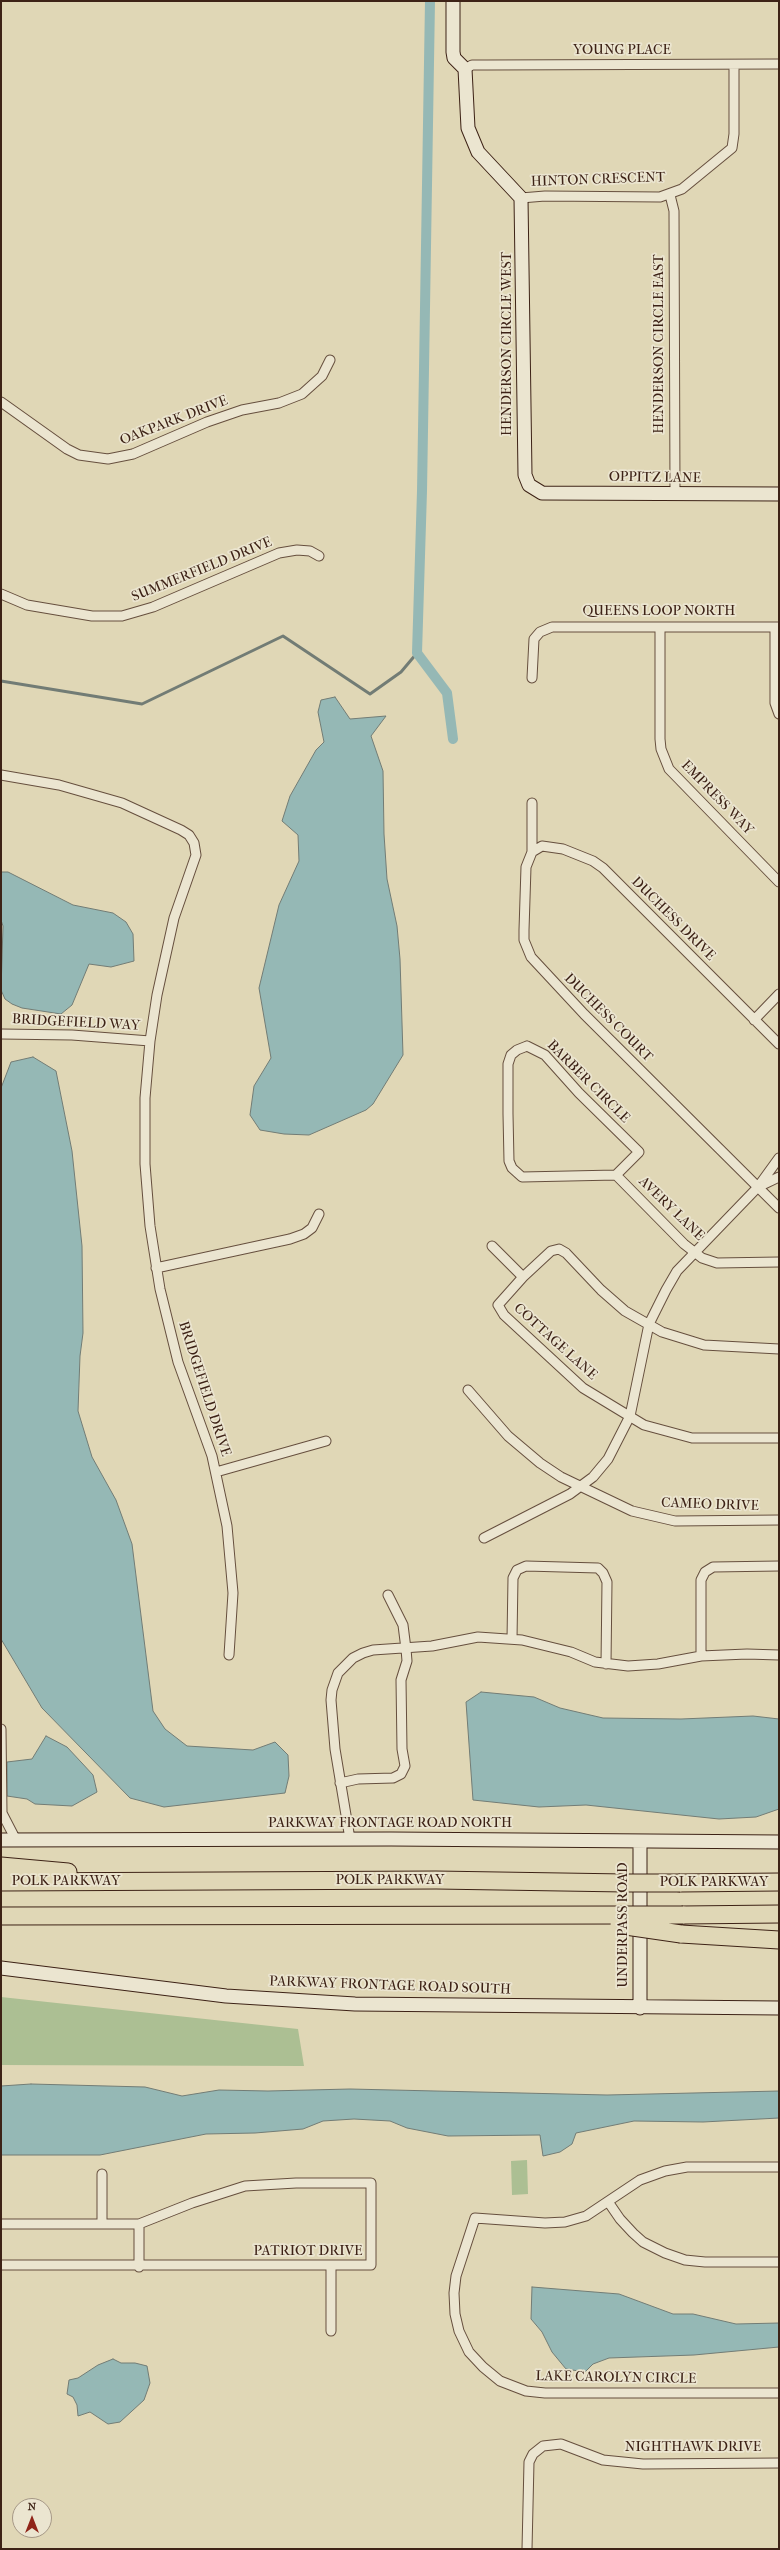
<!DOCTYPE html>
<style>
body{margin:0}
#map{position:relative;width:780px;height:2550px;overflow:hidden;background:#e0d7b6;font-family:"IM FELL French Canon",serif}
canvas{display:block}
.frame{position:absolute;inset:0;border:2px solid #3d2216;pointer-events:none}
.north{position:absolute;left:12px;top:2498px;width:40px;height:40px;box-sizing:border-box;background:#ebe5d0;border:1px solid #a59786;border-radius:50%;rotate:0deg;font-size:11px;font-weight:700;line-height:16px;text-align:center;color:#3d2216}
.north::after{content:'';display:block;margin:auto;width:14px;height:18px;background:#8f2418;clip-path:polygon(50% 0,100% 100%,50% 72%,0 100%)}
</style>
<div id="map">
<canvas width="780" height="2550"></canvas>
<div class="frame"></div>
<div class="north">N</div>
</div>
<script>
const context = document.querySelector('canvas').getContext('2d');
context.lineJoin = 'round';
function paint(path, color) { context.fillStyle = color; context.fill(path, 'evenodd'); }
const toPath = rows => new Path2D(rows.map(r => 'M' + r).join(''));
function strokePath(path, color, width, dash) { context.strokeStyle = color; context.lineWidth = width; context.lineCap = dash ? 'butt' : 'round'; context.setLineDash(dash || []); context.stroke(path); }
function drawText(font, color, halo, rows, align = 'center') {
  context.font = font + ' "IM FELL French Canon",serif'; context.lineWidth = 3.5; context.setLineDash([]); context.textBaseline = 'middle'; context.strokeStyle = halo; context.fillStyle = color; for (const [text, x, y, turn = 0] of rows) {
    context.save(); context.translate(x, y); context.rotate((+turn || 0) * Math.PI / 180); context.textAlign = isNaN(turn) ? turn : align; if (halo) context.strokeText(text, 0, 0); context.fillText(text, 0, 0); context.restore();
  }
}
paint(toPath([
 [1,1997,298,2029,304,2066,1,2065],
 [527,2160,528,2194,512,2195,511,2161]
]), '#acbf93');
const water = toPath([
 [335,697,350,719,386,716,371,736,383,771,384,834,387,879,397,926,400,959,403,1055,373,1104,366,1110,309,1135,284,1134,260,1130,250,1115,254,1086,271,1058,259,988,279,905,299,861,298,835,282,821,290,796,316,750,324,742,318,712,321,700,335,697],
 [1,872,8,872,73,905,113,913,126,922,133,934,134,961,111,967,89,964,72,1005,61,1014,22,1008,12,1004,5,999,1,990,3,926,1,920,1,872],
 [33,1057,56,1071,72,1151,82,1246,83,1333,80,1356,78,1411,92,1457,116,1500,132,1544,153,1711,165,1729,187,1746,253,1750,275,1742,288,1755,289,1776,285,1793,164,1807,130,1798,42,1708,1,1639,1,1088,11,1062,33,1057],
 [481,1692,534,1697,560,1708,603,1718,681,1719,753,1716,779,1719,779,1809,756,1817,719,1819,586,1805,539,1807,473,1800,466,1702,481,1692],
 [46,1736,67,1747,81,1762,93,1775,97,1792,72,1806,35,1804,27,1799,7,1796,7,1762,32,1759,46,1736],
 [31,2084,145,2087,182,2096,219,2090,268,2091,350,2089,607,2095,779,2091,779,2118,703,2122,634,2121,576,2133,572,2144,560,2152,543,2156,540,2135,448,2136,407,2128,390,2121,354,2119,323,2121,303,2129,255,2133,206,2134,100,2155,1,2155,1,2086,31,2084],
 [532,2287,619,2294,673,2314,693,2314,736,2324,779,2323,779,2347,694,2355,609,2358,593,2364,585,2372,566,2369,552,2352,542,2332,531,2319,532,2287],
 [113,2359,121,2363,135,2363,147,2366,150,2383,144,2400,120,2422,108,2424,90,2412,78,2416,77,2405,73,2397,67,2394,69,2380,78,2378,98,2365,113,2359]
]);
paint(water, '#95b8b5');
strokePath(water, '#727c75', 1);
strokePath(toPath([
 [1,681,142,704,283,636,370,694,401,672,417,653]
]), '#727c75', 3);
strokePath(toPath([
 [430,1,422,491,417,653,447,693,453,739]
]), '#95b8b5', 10);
const street = toPath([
 [465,69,472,65,487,65,779,64],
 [670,195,674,211,675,493],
 [521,198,545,196,660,197,682,189,732,148,734,134,734,65],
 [1,402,67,449,79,455,108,459,133,454,207,422,242,410,279,403,302,394,322,376,330,360],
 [1,594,27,605,92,616,122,616,153,607,279,553,297,550,310,551,319,556],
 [660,627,660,739,661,749,669,769,779,882],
 [775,627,775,703,779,714],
 [532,678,534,639,540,632,552,627,779,627],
 [1,775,59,785,122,803,181,830,189,835,194,843,196,855,174,918,157,995,150,1041,145,1098,145,1164,150,1226,160,1289,178,1362,212,1456,227,1526,233,1593,229,1655],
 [532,803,532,852,526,867,524,930,524,940,531,957,584,1014,779,1208],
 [532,852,542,846,563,849,593,861,603,868,779,1044],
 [754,1020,779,994],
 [1,1034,72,1035,150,1041],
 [527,1046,545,1055,579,1093,639,1152,616,1175,522,1177,512,1168,509,1161,508,1114,508,1064,511,1055,517,1050,527,1046],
 [616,1175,684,1244,702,1258,717,1263,779,1262],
 [758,1187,779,1177],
 [492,1246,523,1277],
 [156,1268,290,1239,304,1234,312,1228,319,1214],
 [779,1349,704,1345,662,1332,625,1311,601,1290,566,1253,559,1249,551,1251,523,1277,498,1305,504,1315,583,1388,644,1425,692,1438,779,1438],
 [468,1390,508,1436,540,1463,561,1477,632,1511,675,1521,779,1520],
 [216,1472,326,1441],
 [484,1538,570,1494,593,1477,608,1459,630,1416,649,1324,666,1290,677,1271,758,1187,779,1158],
 [512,1639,513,1578,517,1570,526,1566,598,1568,603,1573,607,1582,606,1664],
 [701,1656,701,1580,705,1572,713,1567,779,1566],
 [1,1729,2,1813,16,1840],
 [340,1783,358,1779,393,1778,401,1774,405,1766,402,1749,401,1680,407,1661,406,1649,403,1625,388,1595],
 [350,1839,335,1749,331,1700,332,1690,338,1673,353,1658,363,1653,373,1650,432,1646,478,1637,522,1640,571,1652,595,1662,628,1666,658,1664,701,1656,747,1654,779,1655],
 [779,2167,687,2167,665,2171,640,2180,586,2216,565,2222,545,2223,475,2218,456,2276,454,2293,455,2314,459,2331,469,2352,483,2367,500,2381,526,2391,545,2393,779,2393],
 [102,2174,102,2224],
 [609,2203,620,2219,633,2233,643,2242,665,2253,685,2260,705,2262,779,2262],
 [1,2224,139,2224,192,2203,245,2186,296,2183,371,2183,371,2265,1,2265],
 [139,2224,139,2267],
 [331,2266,331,2331],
 [527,2549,529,2462,533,2454,543,2446,561,2444,603,2460,643,2464,779,2463]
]);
const secondary = toPath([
 [453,1,453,52,454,58,465,69,468,128,478,152,521,198,525,475,529,485,542,493,779,494],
 [1,1840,391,1839,779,1842],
 [640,1841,640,2008],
 [1,1968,226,1996,355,2004,779,2008]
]);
const highway = toPath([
 [1,1866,68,1872],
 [1,1882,436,1880,625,1883],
 [680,1883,779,1882],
 [683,1915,779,1914],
 [1,1916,623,1915],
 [681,1934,779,1940]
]);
strokePath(street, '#664f3e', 11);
strokePath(secondary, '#3d2216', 15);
strokePath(highway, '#3d2216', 19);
strokePath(street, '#ebe5d0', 9);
strokePath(secondary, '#ebe5d0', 13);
strokePath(highway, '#e0d7b6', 17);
const highwayBridge = toPath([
 [625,1883,680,1883],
 [623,1915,683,1915],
 [619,1925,681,1934]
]);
strokePath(highwayBridge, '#3d2216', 19, []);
strokePath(highwayBridge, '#e0d7b6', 17);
drawText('14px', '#3d2216', '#ebe5d0', [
 ["YOUNG PLACE",622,51],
 ["HINTON CRESCENT",598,180,-2],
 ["HENDERSON CIRCLE WEST",508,344,-90],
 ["HENDERSON CIRCLE EAST",660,344,-90],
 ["OAKPARK DRIVE",174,421,-21],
 ["OPPITZ LANE",655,478,1],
 ["SUMMERFIELD DRIVE",202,570,-22],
 ["QUEENS LOOP NORTH",659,612],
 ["EMPRESS WAY",717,798,46],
 ["DUCHESS DRIVE",673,919,45],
 ["DUCHESS COURT",608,1018,45],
 ["BRIDGEFIELD WAY",76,1023,3],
 ["BARBER CIRCLE",588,1082,45],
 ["AVERY LANE",671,1209,44],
 ["COTTAGE LANE",555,1342,42],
 ["BRIDGEFIELD DRIVE",204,1389,72],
 ["CAMEO DRIVE",710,1505,2],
 ["PARKWAY FRONTAGE ROAD NORTH",390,1824],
 ["POLK PARKWAY",390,1881],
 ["POLK PARKWAY",66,1882],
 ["POLK PARKWAY",714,1883],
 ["UNDERPASS ROAD",624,1925,-90],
 ["PARKWAY FRONTAGE ROAD SOUTH",390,1986,2],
 ["PATRIOT DRIVE",308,2252],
 ["LAKE CAROLYN CIRCLE",616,2378,1],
 ["NIGHTHAWK DRIVE",693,2448]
]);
</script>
